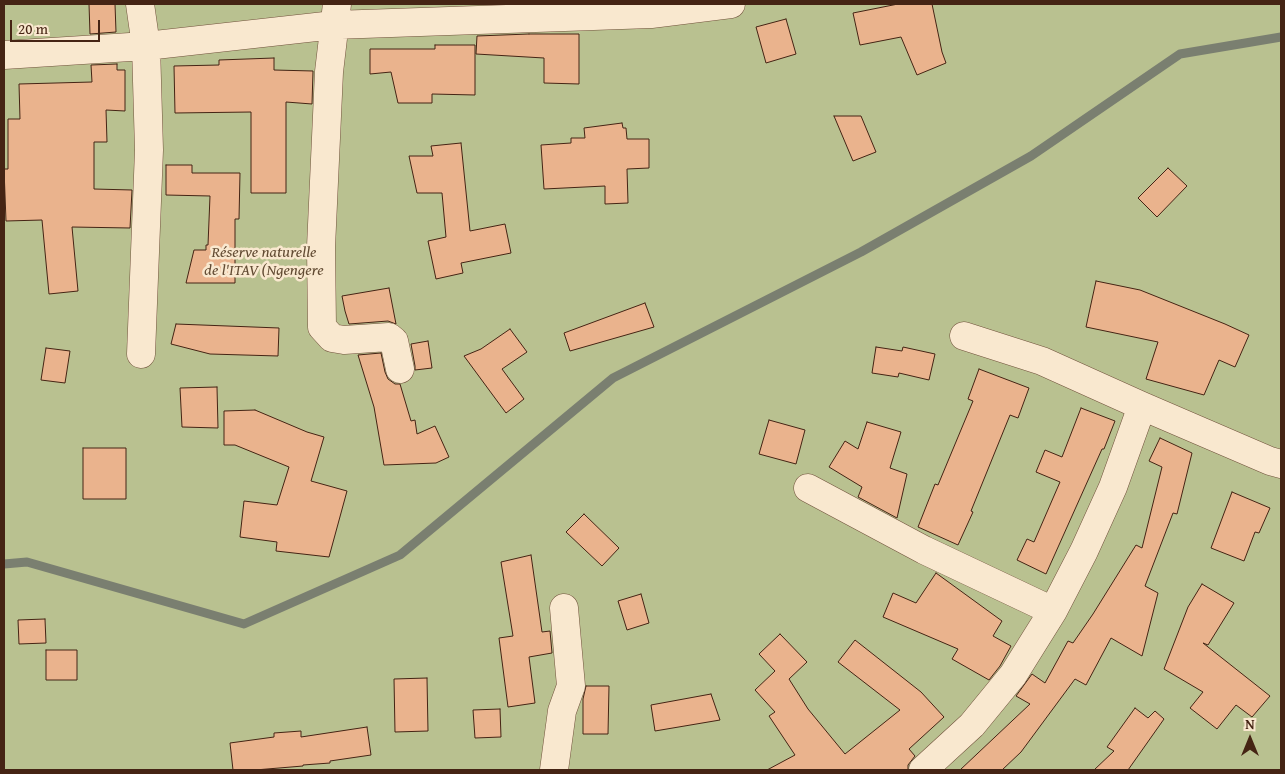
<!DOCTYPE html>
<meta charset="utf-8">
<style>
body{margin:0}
#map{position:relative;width:1285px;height:774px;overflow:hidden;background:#f6dcb5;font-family:"Gentium Book Plus",serif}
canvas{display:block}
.frame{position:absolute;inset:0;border:5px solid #452414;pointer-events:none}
.north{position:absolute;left:1225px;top:714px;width:50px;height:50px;-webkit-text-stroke:4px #f9e8cf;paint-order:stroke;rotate:0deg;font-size:14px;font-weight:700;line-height:20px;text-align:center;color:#452414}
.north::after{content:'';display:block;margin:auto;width:18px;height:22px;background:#452414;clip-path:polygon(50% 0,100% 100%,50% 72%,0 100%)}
.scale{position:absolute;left:10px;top:20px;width:90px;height:22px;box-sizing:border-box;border:2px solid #452414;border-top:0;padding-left:6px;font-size:15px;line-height:18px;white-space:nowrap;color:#452414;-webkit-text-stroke:4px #f9e8cf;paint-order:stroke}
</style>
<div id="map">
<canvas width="1285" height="774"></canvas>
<div class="frame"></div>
<div class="north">N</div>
<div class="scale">20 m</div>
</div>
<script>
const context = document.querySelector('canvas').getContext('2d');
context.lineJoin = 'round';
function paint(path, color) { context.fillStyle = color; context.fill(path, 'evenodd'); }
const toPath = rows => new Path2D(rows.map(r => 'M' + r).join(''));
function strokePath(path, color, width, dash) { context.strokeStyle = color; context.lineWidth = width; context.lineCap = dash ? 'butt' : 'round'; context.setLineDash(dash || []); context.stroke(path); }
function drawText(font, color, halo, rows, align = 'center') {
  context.font = font + ' "Gentium Book Plus",serif'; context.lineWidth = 5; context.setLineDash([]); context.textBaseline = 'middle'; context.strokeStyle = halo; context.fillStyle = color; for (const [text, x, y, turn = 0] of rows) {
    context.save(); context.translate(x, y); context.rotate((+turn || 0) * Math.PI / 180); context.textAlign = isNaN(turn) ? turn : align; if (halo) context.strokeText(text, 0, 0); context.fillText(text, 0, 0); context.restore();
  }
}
paint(toPath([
 [4,4,1281,4,1281,770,4,770]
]), '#b9c190');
strokePath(toPath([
 [4,564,27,562,244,624,400,555,613,378,861,252,1031,156,1180,54,1281,37]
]), '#7a7f70', 9);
const building = toPath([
 [89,4,115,4,116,32,90,34,89,4],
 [898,4,932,4,942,52,946,63,917,75,901,37,860,45,853,13,898,4],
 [786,19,796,54,766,63,756,27,786,19],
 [529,34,579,34,579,84,544,83,544,58,476,54,477,36,529,34],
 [435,45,475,45,475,95,432,94,432,103,398,103,391,72,370,74,370,49,435,49,435,45],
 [274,58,274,70,313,71,312,104,286,102,286,193,251,193,251,112,175,113,174,66,219,65,219,60,274,58],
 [117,64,117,70,125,70,125,111,106,110,107,142,94,142,94,189,132,190,130,228,72,227,78,291,49,294,42,220,6,221,4,169,8,169,8,119,20,119,19,84,92,82,91,65,117,64],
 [834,116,861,116,876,152,853,161,834,116],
 [622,123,623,128,626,128,627,139,649,139,649,168,627,169,628,203,605,204,605,186,544,189,541,145,571,143,571,138,585,138,584,128,622,123],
 [461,143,470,231,505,224,511,253,461,263,463,273,436,279,428,241,446,237,442,193,417,193,409,156,433,156,431,146,461,143],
 [166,165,192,165,192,173,240,173,239,219,235,219,235,283,186,283,194,250,206,250,206,245,208,245,210,196,166,195,166,165],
 [1168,168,1187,186,1157,217,1138,198,1168,168],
 [1096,281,1140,290,1225,324,1249,335,1235,367,1219,360,1204,395,1146,379,1158,342,1086,327,1096,281],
 [389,288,396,324,388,321,349,324,345,311,342,296,389,288],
 [645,303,654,327,570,351,564,333,645,303],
 [176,324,279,328,278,356,210,354,171,344,176,324],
 [510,329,527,352,502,369,524,399,506,413,464,356,481,349,510,329],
 [428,341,432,368,415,370,415,366,411,344,428,341],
 [876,347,902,351,903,347,935,354,929,380,899,373,898,377,872,373,876,347],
 [46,348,70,351,65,383,41,380,46,348],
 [381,353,385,372,388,379,395,384,400,384,411,421,415,420,417,434,435,426,449,457,436,463,384,465,374,407,358,355,381,353],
 [979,369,1029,388,1018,418,1010,415,971,511,973,512,958,545,918,527,935,484,938,485,973,401,968,399,979,369],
 [217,387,218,428,182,427,180,388,217,387],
 [1081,408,1115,421,1104,449,1102,449,1046,574,1017,560,1027,539,1034,542,1060,482,1036,472,1045,450,1062,457,1081,408],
 [255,410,307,432,324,437,311,481,347,491,329,557,276,551,277,542,240,537,244,501,277,505,289,467,235,445,224,445,224,411,255,410],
 [769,420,805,430,796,464,759,454,769,420],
 [867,422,901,432,890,468,907,474,897,518,858,497,862,487,829,467,845,441,858,449,867,422],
 [1160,438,1192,453,1177,514,1173,513,1145,586,1158,593,1142,656,1111,638,1086,685,1075,679,1021,752,1002,770,960,770,1030,704,1016,696,1032,674,1045,683,1068,641,1073,643,1093,614,1136,545,1142,548,1162,467,1149,461,1160,438],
 [83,448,126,448,126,499,83,499,83,448],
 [1232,492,1270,508,1259,533,1255,532,1244,561,1211,548,1232,492],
 [584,514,619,548,602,566,566,532,584,514],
 [531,555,542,632,550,631,552,653,529,657,535,703,508,707,499,638,513,636,501,562,531,555],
 [936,573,1002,621,993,636,1011,646,1000,666,989,680,952,659,958,649,883,617,893,593,916,603,936,573],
 [1202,584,1234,603,1208,645,1203,643,1270,696,1252,717,1236,705,1217,729,1190,708,1203,692,1164,669,1188,607,1202,584],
 [641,594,649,623,627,630,618,601,641,594],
 [45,619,46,643,19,644,18,620,45,619],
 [780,634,807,662,789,679,808,709,845,754,900,710,838,662,855,640,921,692,944,717,909,749,915,756,908,765,908,770,767,770,795,755,769,716,775,712,755,690,775,671,759,654,780,634],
 [46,650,77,650,77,680,46,680,46,650],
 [427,678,428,731,395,732,394,679,427,678],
 [586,686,609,686,608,734,583,734,583,699,586,686],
 [711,694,720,720,655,731,651,705,711,694],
 [1135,708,1148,718,1155,711,1164,719,1128,770,1094,770,1114,751,1107,747,1135,708],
 [500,709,501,737,475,738,473,710,500,709],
 [367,727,371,755,330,761,330,763,303,765,303,766,255,770,233,770,230,743,274,737,274,733,301,731,301,737,367,727]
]);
paint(building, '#eab38d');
strokePath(building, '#452414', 1);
const minor = toPath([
 [140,4,146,46,149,150,141,354],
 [337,4,329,72,321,247,322,327,332,338,344,340,389,337,394,341,400,369],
 [4,55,146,46,334,25,651,14,731,4],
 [964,336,1042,361,1142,406,1270,461,1281,464],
 [808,488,924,550,1053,611],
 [554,770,562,711,571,686,564,608],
 [923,770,972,725,1013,675,1053,611,1084,551,1113,487,1142,406]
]);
strokePath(minor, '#71523c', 29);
strokePath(minor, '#f9e8cf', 28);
drawText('italic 16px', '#624b33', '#f9e8cf', [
 ["Réserve naturelle",264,253],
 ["de l'ITAV (Ngengere",264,271]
]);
</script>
